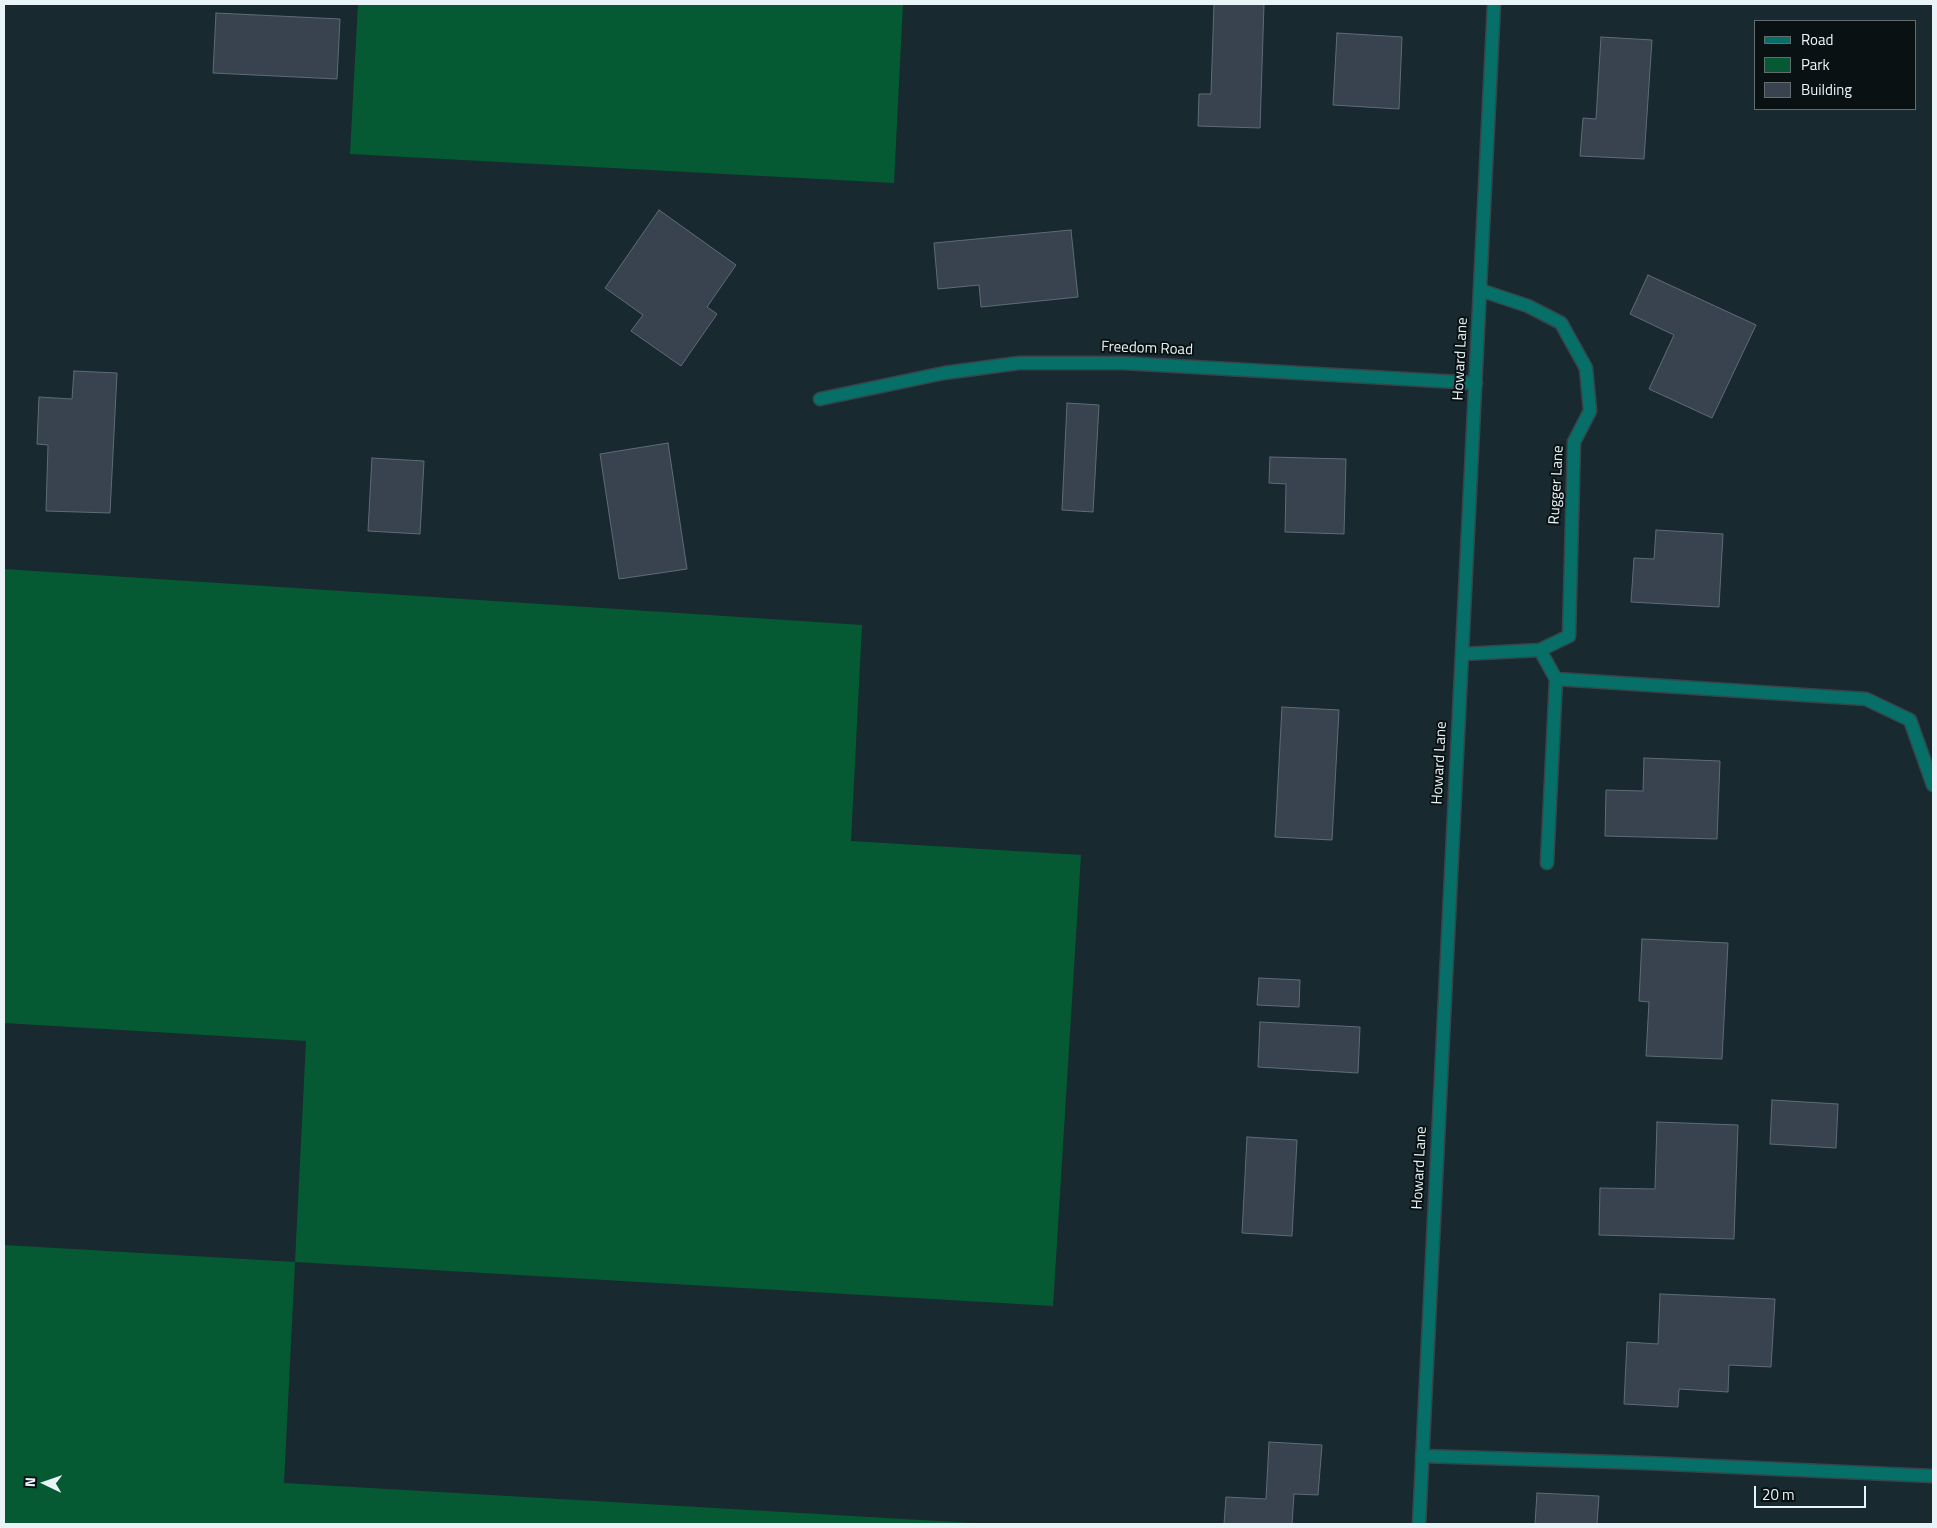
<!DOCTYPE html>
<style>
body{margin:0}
#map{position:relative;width:1937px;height:1528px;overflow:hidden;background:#182a2f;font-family:"Titillium Web",sans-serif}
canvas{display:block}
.frame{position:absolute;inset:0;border:5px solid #e9f4f8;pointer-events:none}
.legend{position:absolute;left:1754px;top:20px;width:162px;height:90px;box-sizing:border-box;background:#091113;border:1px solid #636c6f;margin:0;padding:6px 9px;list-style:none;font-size:15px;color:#e9f4f8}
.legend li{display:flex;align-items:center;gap:10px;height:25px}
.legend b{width:25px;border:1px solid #636c6f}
.north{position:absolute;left:20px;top:1458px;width:50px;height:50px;-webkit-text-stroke:4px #091113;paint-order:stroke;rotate:273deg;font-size:14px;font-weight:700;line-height:20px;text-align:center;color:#e9f4f8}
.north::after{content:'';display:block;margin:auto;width:18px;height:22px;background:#e9f4f8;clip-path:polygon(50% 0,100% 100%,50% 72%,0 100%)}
.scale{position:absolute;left:1754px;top:1486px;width:112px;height:22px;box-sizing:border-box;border:2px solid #e9f4f8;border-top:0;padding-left:6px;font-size:15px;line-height:18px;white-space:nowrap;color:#e9f4f8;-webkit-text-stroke:4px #091113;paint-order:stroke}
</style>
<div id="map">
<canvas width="1937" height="1528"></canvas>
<div class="frame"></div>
<ul class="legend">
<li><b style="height:6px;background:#056f68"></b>Road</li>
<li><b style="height:14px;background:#055a33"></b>Park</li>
<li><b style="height:14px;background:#38434f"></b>Building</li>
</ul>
<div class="north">N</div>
<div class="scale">20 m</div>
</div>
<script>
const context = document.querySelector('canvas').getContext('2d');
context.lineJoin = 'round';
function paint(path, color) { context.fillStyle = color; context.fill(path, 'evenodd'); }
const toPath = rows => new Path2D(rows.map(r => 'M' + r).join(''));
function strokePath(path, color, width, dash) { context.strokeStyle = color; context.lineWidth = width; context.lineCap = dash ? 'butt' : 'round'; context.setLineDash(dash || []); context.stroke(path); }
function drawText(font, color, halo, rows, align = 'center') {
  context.font = font + ' "Titillium Web",sans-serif'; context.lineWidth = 4; context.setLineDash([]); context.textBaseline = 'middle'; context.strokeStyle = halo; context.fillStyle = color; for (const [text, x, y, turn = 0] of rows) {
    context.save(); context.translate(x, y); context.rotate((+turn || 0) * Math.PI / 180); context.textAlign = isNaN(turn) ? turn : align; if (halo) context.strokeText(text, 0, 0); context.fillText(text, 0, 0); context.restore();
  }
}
paint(toPath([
 [358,4,903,4,894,183,350,154],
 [4,569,862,625,851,841,1081,855,1053,1306,295,1262,284,1483,990,1524,4,1524,4,1245,295,1262,306,1041,4,1023]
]), '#055a33');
const building = toPath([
 [1214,4,1264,4,1260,128,1198,126,1199,94,1211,94,1214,4],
 [216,13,340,19,337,79,213,73,216,13],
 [1337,33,1402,37,1399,109,1333,105,1337,33],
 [1601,37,1652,40,1644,159,1580,156,1583,118,1596,119,1601,37],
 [659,210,736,265,707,307,717,314,681,366,631,331,643,315,605,288,659,210],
 [1071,230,1078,297,981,307,979,285,938,289,934,243,1071,230],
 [1648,275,1756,325,1712,418,1649,389,1674,335,1630,314,1648,275],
 [74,371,117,373,110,513,46,511,48,445,37,444,39,397,72,399,74,371],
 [1067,403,1099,405,1093,512,1062,510,1067,403],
 [668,443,687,569,619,579,600,454,668,443],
 [1270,457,1346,459,1344,534,1285,532,1286,484,1269,483,1270,457],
 [372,458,424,461,420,534,368,531,372,458],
 [1656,530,1723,534,1719,607,1631,602,1634,558,1654,559,1656,530],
 [1282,707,1339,710,1332,840,1275,837,1282,707],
 [1644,758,1720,761,1717,839,1605,836,1606,790,1643,791,1644,758],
 [1642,939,1728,943,1722,1059,1646,1056,1649,1002,1639,1001,1642,939],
 [1259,978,1300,980,1299,1007,1257,1005,1259,978],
 [1260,1022,1360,1027,1358,1073,1258,1067,1260,1022],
 [1772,1100,1838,1104,1836,1148,1770,1144,1772,1100],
 [1657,1122,1738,1125,1734,1239,1599,1235,1600,1188,1655,1189,1657,1122],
 [1247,1137,1297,1140,1292,1236,1242,1233,1247,1137],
 [1660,1294,1775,1299,1771,1367,1729,1365,1728,1392,1679,1389,1678,1407,1624,1404,1627,1342,1658,1344,1660,1294],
 [1269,1442,1322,1445,1318,1495,1294,1494,1292,1524,1224,1524,1226,1497,1266,1499,1269,1442],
 [1537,1493,1599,1496,1597,1524,1535,1524,1537,1493]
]);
paint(building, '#38434f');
strokePath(building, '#606b79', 1);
const lane = toPath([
 [820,399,944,373,1019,363,1123,363,1476,383],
 [1540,650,1556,679,1866,699,1910,720,1933,785],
 [1547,863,1556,679],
 [1422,1456,1646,1463,1933,1476]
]);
const street = toPath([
 [1462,654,1540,650,1569,636,1574,442,1590,411,1586,368,1561,323,1528,306,1480,290],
 [1419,1524,1494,4]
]);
strokePath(lane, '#35464b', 15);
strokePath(street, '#35464b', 15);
strokePath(lane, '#056f68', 12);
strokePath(street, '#056f68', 12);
drawText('15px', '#e9f4f8', '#091113', [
 ["Freedom Road",1147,349,2],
 ["Howard Lane",1461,359,-87],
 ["Rugger Lane",1557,485,-87],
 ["Howard Lane",1440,763,-87],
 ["Howard Lane",1420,1168,-87]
]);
</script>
